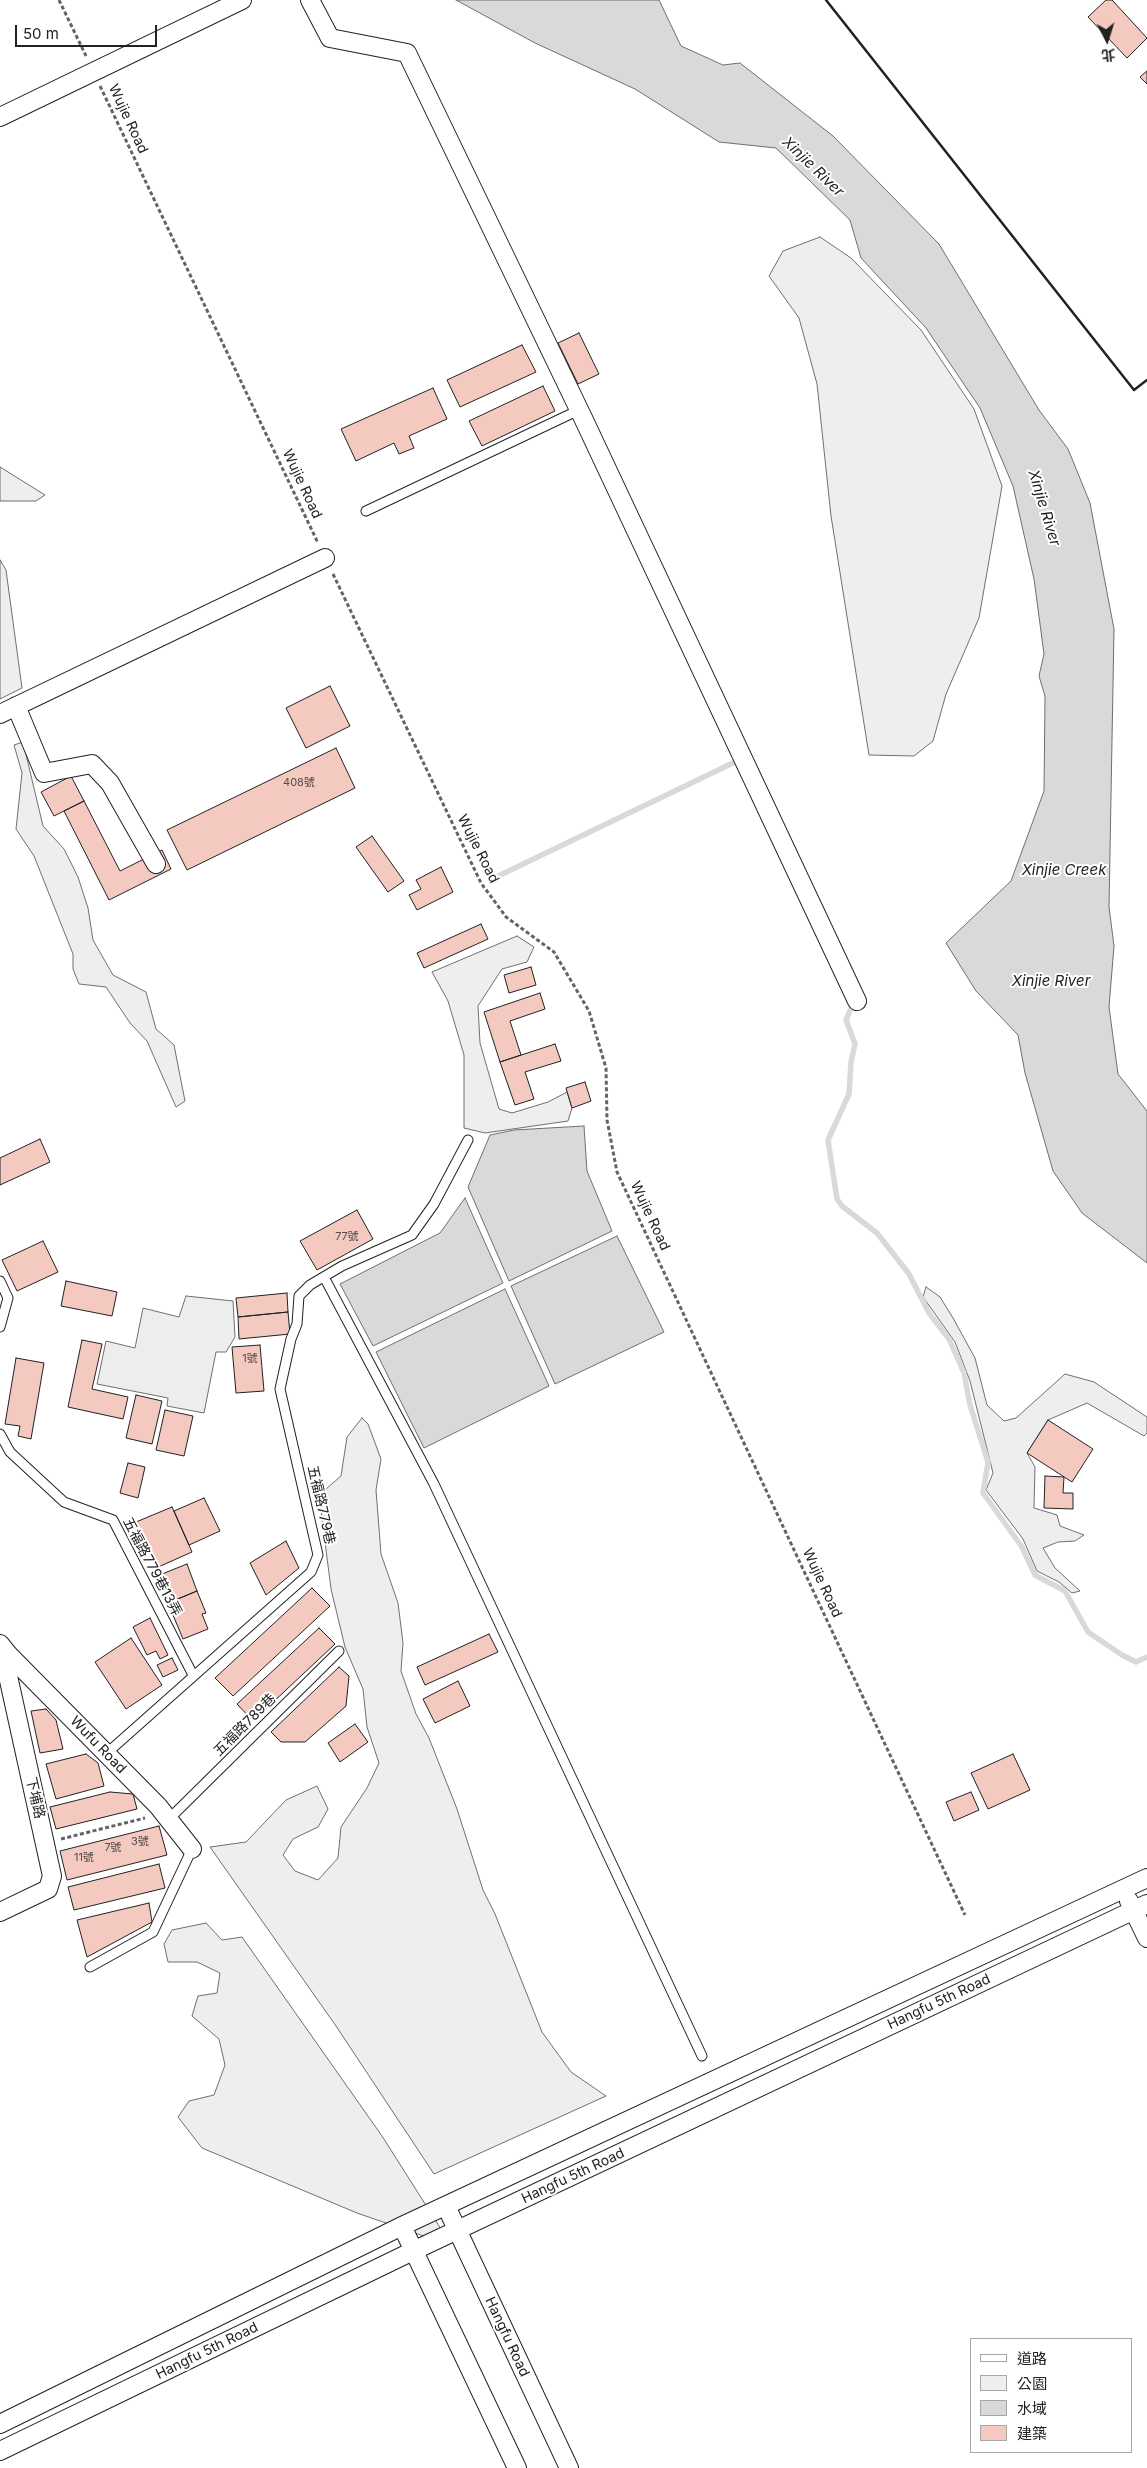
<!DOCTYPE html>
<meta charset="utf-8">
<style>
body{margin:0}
#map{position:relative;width:1147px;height:2468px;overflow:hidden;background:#fff;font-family:Inter,"Noto Sans TC",sans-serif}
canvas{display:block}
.legend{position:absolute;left:970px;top:2338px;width:162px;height:115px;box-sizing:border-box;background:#fff;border:1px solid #a7a7a7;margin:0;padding:6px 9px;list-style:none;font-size:15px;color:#222}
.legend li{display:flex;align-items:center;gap:10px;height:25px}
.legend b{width:25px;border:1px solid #a7a7a7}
.north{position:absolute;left:1082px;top:15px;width:50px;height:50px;-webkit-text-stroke:4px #fff;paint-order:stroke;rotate:175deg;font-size:14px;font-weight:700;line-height:20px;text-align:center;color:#222}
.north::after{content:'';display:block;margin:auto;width:18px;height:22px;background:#222;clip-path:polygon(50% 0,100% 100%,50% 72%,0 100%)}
.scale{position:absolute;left:15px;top:25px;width:142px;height:22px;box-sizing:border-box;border:2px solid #222;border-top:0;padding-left:6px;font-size:15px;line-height:18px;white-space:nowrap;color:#222;-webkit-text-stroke:4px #fff;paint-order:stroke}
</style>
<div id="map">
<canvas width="1147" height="2468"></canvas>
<ul class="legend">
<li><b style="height:6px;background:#fff"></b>道路</li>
<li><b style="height:14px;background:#eee"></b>公園</li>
<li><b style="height:14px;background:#d9d9d9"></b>水域</li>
<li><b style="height:14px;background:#f3c9c0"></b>建築</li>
</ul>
<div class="north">北</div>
<div class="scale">50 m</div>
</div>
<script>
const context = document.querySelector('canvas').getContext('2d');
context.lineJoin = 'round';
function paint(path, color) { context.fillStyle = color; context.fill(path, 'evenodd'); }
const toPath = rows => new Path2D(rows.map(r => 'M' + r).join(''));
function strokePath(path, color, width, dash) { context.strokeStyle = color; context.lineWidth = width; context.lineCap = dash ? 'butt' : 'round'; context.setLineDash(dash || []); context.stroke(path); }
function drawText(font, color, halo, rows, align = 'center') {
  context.font = font + ' Inter,"Noto Sans TC",sans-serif'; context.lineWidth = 4; context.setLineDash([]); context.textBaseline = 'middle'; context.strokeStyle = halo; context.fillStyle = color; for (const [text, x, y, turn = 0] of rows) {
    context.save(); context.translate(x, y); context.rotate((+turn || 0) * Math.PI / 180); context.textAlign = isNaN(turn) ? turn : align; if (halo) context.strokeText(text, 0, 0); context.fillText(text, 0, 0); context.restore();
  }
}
const green = toPath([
 [820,237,851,258,921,330,974,409,1002,486,979,618,946,694,933,741,914,756,869,755,831,516,817,384,799,318,769,276,783,251,820,237],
 [0,467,45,495,36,501,0,501,0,467],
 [0,560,6,570,22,688,0,699,0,560],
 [23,742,43,826,64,849,78,877,88,908,93,940,113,975,146,992,156,1029,174,1045,185,1101,176,1107,147,1041,130,1023,106,987,79,984,73,969,73,954,34,856,16,829,22,773,14,745,23,742],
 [517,936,534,947,527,962,502,969,478,1006,480,1043,499,1109,512,1113,548,1102,567,1092,572,1108,568,1121,485,1133,464,1128,464,1055,448,1001,432,972,517,936],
 [926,1287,940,1297,953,1318,975,1358,987,1405,1004,1421,1016,1418,1065,1374,1094,1382,1147,1417,1147,1433,1144,1436,1087,1403,1048,1420,1027,1453,1035,1467,1034,1508,1057,1515,1060,1526,1084,1535,1075,1541,1058,1542,1043,1548,1055,1568,1080,1591,1072,1593,1059,1582,1037,1571,1023,1539,986,1490,993,1473,970,1381,955,1342,923,1297,926,1287],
 [362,1418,368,1424,381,1459,376,1490,381,1554,398,1603,403,1643,401,1671,416,1714,429,1738,457,1809,483,1890,495,1914,542,2032,571,2072,606,2096,434,2174,336,2026,210,1847,246,1842,286,1800,317,1786,328,1809,318,1827,293,1839,283,1855,295,1871,318,1880,338,1858,341,1827,367,1788,379,1763,367,1727,363,1689,345,1647,331,1589,319,1495,341,1476,347,1437,362,1418],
 [206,1923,222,1940,242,1937,382,2136,441,2229,438,2241,357,2213,202,2148,178,2117,189,2101,214,2095,225,2065,219,2039,192,2016,198,1996,217,1993,220,1973,197,1962,168,1962,164,1944,172,1930,206,1923]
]);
paint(green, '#eee');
strokePath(green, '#6f6f6f', 1);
const parking = toPath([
 [186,1296,233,1301,235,1337,226,1352,216,1352,204,1413,167,1406,168,1398,97,1384,106,1341,135,1348,143,1308,179,1317,186,1296]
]);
paint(parking, '#ededed');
strokePath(parking, '#6f6f6f', 1);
const water = toPath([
 [456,0,659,0,681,46,723,65,740,63,833,136,939,244,1039,410,1068,449,1090,503,1114,629,1109,907,1114,946,1109,1007,1118,1074,1147,1111,1147,1263,1082,1213,1053,1171,1025,1073,1018,1035,976,991,946,943,1011,881,1044,791,1045,696,1039,676,1044,654,1034,579,1013,486,980,408,926,328,861,258,850,220,776,148,719,142,635,89,535,43,456,0],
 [584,1126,587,1171,612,1231,509,1281,468,1187,490,1135,514,1130,584,1126],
 [465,1198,503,1283,373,1346,340,1284,440,1233,465,1198],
 [617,1236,664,1332,555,1384,511,1286,617,1236],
 [505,1289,549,1386,424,1448,376,1352,505,1289]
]);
paint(water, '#d9d9d9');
strokePath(water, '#6f6f6f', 1);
strokePath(toPath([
 [492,879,737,761,739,767],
 [850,1001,852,1006,846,1020,855,1044,851,1062,849,1094,828,1140,837,1199,842,1206,877,1233,909,1274,929,1313,949,1339,964,1373,970,1405,988,1462,983,1493,1022,1547,1035,1575,1065,1591,1088,1632,1122,1655,1136,1662,1147,1657]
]), '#d9d9d9', 5.5);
const building = toPath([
 [1106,0,1112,0,1147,38,1127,58,1088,17,1106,0],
 [1147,71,1147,84,1140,77,1147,71],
 [579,333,599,374,578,384,558,343,579,333],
 [522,345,536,372,460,407,447,380,522,345],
 [543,386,555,411,482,446,469,421,543,386],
 [433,388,447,419,409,436,414,448,399,454,394,443,356,461,341,429,433,388],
 [330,686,350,726,306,748,286,708,330,686],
 [336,748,355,788,187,870,167,830,336,748],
 [71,776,84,801,54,816,41,792,71,776],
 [84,801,120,871,162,850,171,869,109,900,64,811,84,801],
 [372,836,404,881,388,892,356,847,372,836],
 [441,867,453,892,417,910,409,895,421,889,416,880,441,867],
 [481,924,488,939,424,968,417,953,481,924],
 [531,967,536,985,509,993,504,975,531,967],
 [540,993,545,1009,510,1021,521,1055,500,1062,484,1012,540,993],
 [555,1044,561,1061,525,1072,534,1099,515,1105,500,1062,555,1044],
 [585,1082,591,1101,572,1108,566,1088,585,1082],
 [40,1139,50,1162,0,1185,0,1158,40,1139],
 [357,1210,373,1239,317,1270,300,1241,357,1210],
 [43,1241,58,1272,17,1291,2,1260,43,1241],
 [66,1281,117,1292,112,1316,61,1306,66,1281],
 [287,1293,288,1312,238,1317,236,1298,287,1293],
 [288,1312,290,1334,239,1339,238,1317,288,1312],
 [82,1340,102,1344,92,1389,128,1397,123,1419,68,1407,82,1340],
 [260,1345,264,1391,236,1393,232,1347,260,1345],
 [16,1358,44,1363,31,1439,18,1436,20,1426,5,1424,16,1358],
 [136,1395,162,1401,152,1444,126,1438,136,1395],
 [165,1410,193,1416,184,1456,156,1450,165,1410],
 [1048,1420,1093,1449,1072,1482,1027,1453,1048,1420],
 [128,1463,145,1467,138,1498,120,1493,128,1463],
 [1045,1476,1064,1477,1063,1493,1073,1493,1073,1509,1044,1508,1045,1476],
 [204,1498,220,1531,189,1545,174,1511,204,1498],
 [172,1507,192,1552,156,1568,136,1522,172,1507],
 [286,1541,299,1568,266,1595,250,1563,286,1541],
 [187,1564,197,1591,168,1603,157,1576,187,1564],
 [312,1588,330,1606,233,1696,215,1678,312,1588],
 [197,1591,206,1613,202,1614,208,1629,183,1639,168,1603,197,1591],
 [150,1618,168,1655,160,1659,156,1651,147,1655,133,1627,150,1618],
 [319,1628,335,1644,253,1721,237,1704,319,1628],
 [489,1634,498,1652,425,1685,417,1667,489,1634],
 [131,1638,162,1685,126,1709,95,1662,131,1638],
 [172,1658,178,1670,163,1677,157,1665,172,1658],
 [339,1667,349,1676,346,1706,305,1742,281,1742,271,1732,339,1667],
 [458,1681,470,1706,435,1723,423,1699,458,1681],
 [46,1709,56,1720,63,1749,40,1753,31,1711,46,1709],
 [355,1724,368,1742,340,1762,328,1743,355,1724],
 [86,1754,98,1763,104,1786,56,1799,46,1764,86,1754],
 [1013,1754,1030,1790,988,1809,971,1773,1013,1754],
 [110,1792,133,1794,137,1809,56,1829,50,1807,110,1792],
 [971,1792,979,1810,954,1821,946,1802,971,1792],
 [159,1826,167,1855,67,1880,60,1851,159,1826],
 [159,1864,165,1888,74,1910,68,1887,159,1864],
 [149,1903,152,1922,87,1957,77,1920,149,1903]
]);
paint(building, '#f3c9c0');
strokePath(building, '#222', 1);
const service = toPath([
 [366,511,579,410],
 [324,1277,434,1484,702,2056],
 [0,1281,8,1298,0,1327],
 [0,1434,10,1452,64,1502,113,1520,193,1675],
 [107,1753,311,1572,318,1555,280,1389,291,1339,297,1324,299,1296,310,1285,342,1266,412,1235,434,1204,468,1140],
 [169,1819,339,1651],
 [90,1967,153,1932,192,1849]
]);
const minor = toPath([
 [310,0,330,38,407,53,584,420,857,1001],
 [0,117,242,0],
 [16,706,44,773,92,764,110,783,156,864],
 [0,714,325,558],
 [0,1644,8,1654,158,1806,192,1849],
 [1129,1901,1147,1938],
 [0,1912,48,1889,52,1876,8,1676,8,1654],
 [446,2206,569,2468],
 [402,2226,517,2468],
 [0,2424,402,2226,1147,1878],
 [0,2451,413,2251,1147,1904]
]);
strokePath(service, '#222', 11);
strokePath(minor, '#222', 20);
strokePath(toPath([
 [59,0,86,56],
 [100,86,318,543],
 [333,574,481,883,506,917,554,952,589,1011,606,1068,607,1120,617,1172,965,1915],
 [61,1839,145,1818]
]), '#646464', 3, [4, 2.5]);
strokePath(service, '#fff', 9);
strokePath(minor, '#fff', 18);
strokePath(toPath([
 [826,0,1134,390,1147,380]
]), '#222', 2.5);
drawText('11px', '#564c4a', null, [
 ["408號",299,783],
 ["77號",347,1237],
 ["1號",250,1359],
 ["3號",140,1842],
 ["7號",113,1848],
 ["11號",84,1858]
]);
drawText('14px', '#222', '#fff', [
 ["Wujie Road",128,119,65],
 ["Wujie Road",302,484,65],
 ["Wujie Road",478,849,63],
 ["Wujie Road",650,1216,65],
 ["五福路779巷",321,1505,77],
 ["五福路779巷13弄",152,1567,62],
 ["Wujie Road",822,1583,65],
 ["五福路789巷",245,1725,-45],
 ["Wufu Road",98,1745,46],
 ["下埔路",35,1798,77],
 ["Hangfu 5th Road",939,2002,-25],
 ["Hangfu 5th Road",573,2176,-25],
 ["Hangfu Road",507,2337,65],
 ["Hangfu 5th Road",207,2351,-26]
]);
drawText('italic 15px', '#222', '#fff', [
 ["Xinjie River",813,167,44],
 ["Xinjie River",1044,508,73],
 ["Xinjie Creek",1064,870],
 ["Xinjie River",1051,981]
]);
</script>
